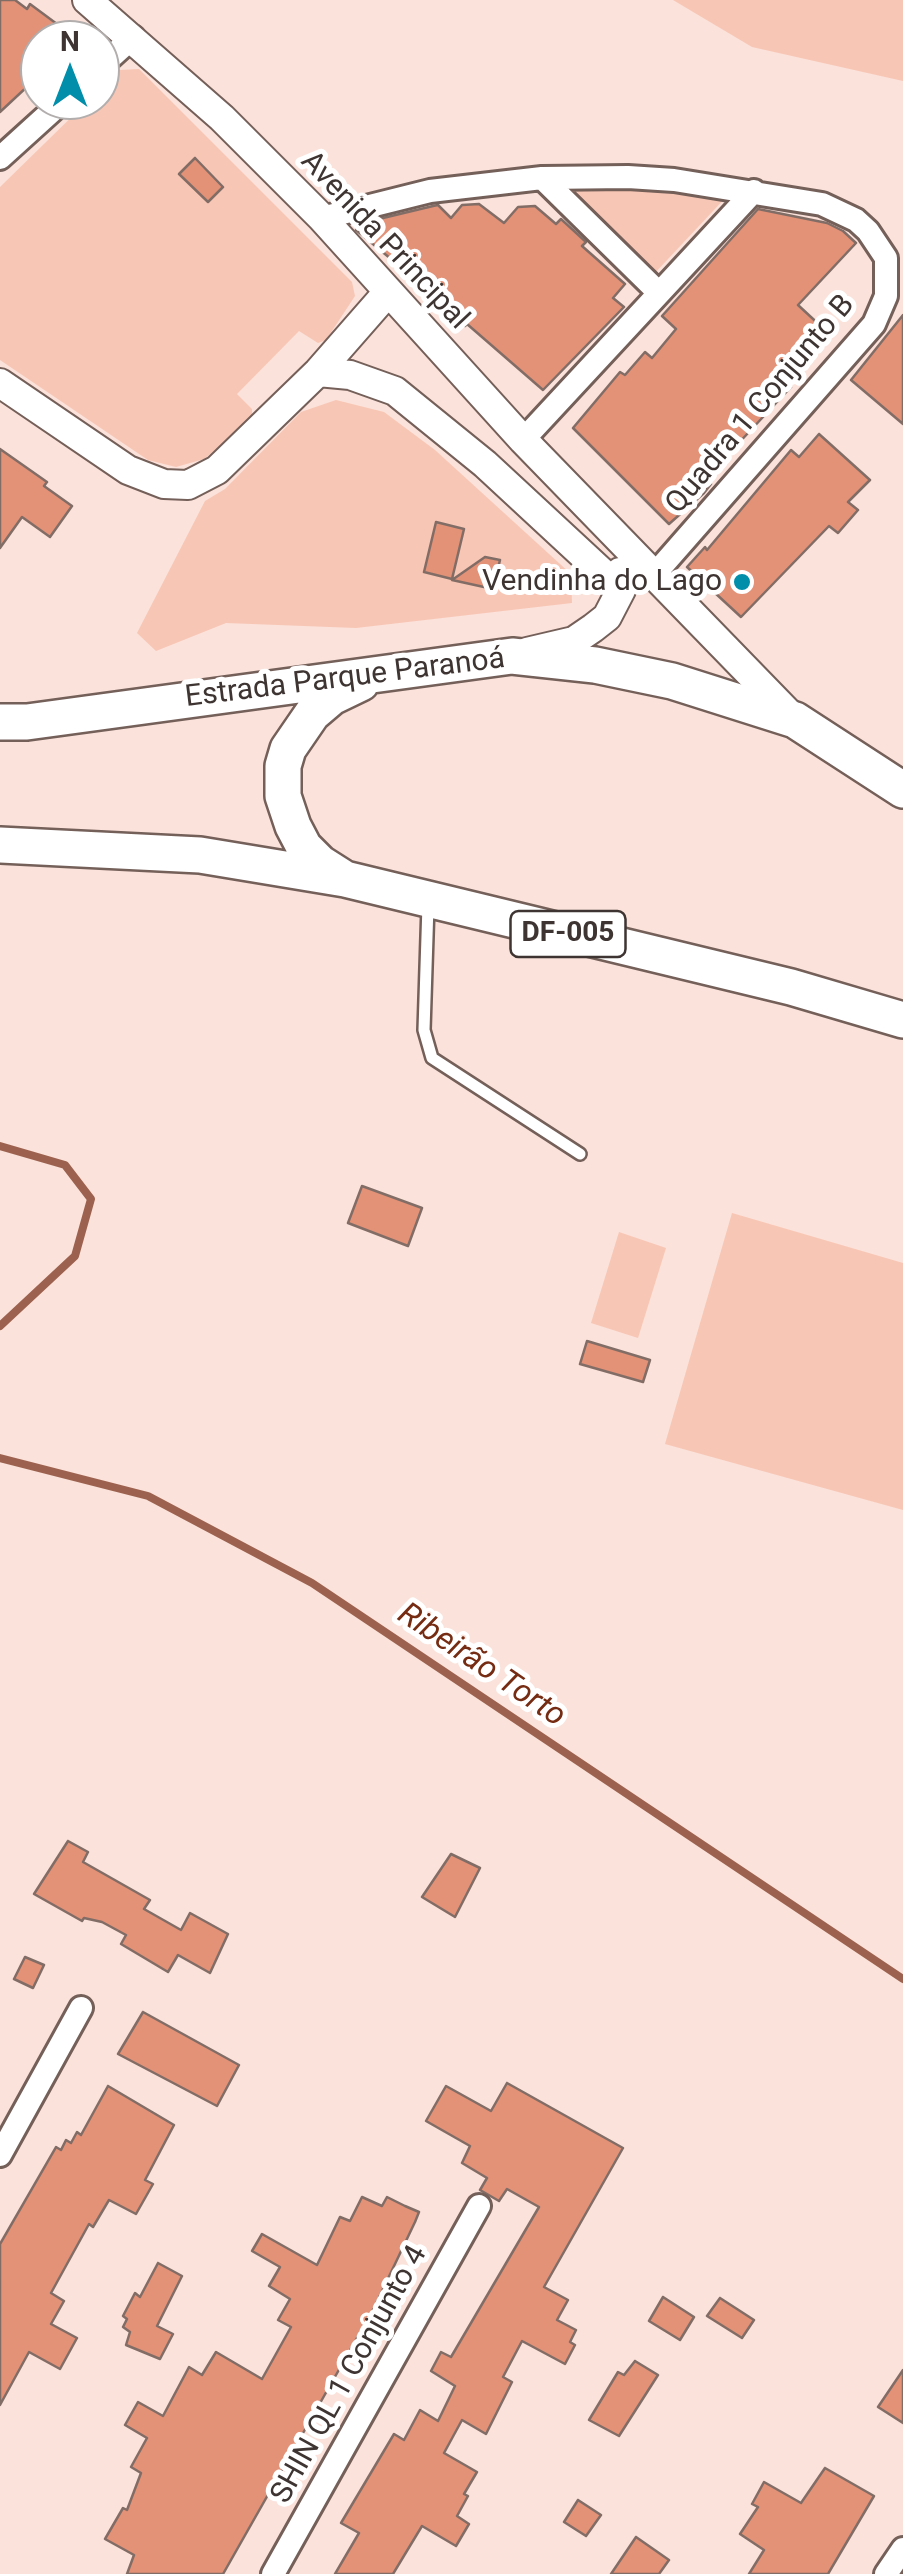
<!DOCTYPE html>
<meta charset="utf-8">
<style>
body{margin:0}
#map{position:relative;width:903px;height:2574px;overflow:hidden;background:#fbe2da;font-family:Roboto,sans-serif}
canvas{display:block}
.north{position:absolute;left:20px;top:20px;width:100px;height:100px;box-sizing:border-box;background:#fff;border:2px solid #b2aead;border-radius:50%;rotate:0deg;font-size:28px;font-weight:700;line-height:40px;text-align:center;color:#3e3532}
.north::after{content:'';display:block;margin:auto;width:35px;height:45px;background:#008eaa;clip-path:polygon(50% 0,100% 100%,50% 72%,0 100%)}
</style>
<div id="map">
<canvas width="903" height="2574"></canvas>
<div class="north">N</div>
</div>
<script>
const context = document.querySelector('canvas').getContext('2d');
context.lineJoin = 'round';
function paint(path, color) { context.fillStyle = color; context.fill(path, 'evenodd'); }
const toPath = rows => new Path2D(rows.map(r => 'M' + r).join(''));
function strokePath(path, color, width, dash) { context.strokeStyle = color; context.lineWidth = width; context.lineCap = dash ? 'butt' : 'round'; context.setLineDash(dash || []); context.stroke(path); }
function drawText(font, color, halo, rows, align = 'center') {
  context.font = font + ' Roboto,sans-serif'; context.lineWidth = 10; context.setLineDash([]); context.textBaseline = 'middle'; context.strokeStyle = halo; context.fillStyle = color; for (const [text, x, y, turn = 0] of rows) {
    context.save(); context.translate(x, y); context.rotate((+turn || 0) * Math.PI / 180); context.textAlign = isNaN(turn) ? turn : align; if (halo) context.strokeText(text, 0, 0); context.fillText(text, 0, 0); context.restore();
  }
}
paint(toPath([
 [673,0,903,0,903,81,752,47],
 [139,69,352,282,355,296,326,340,318,343,299,331,237,394,252,409,252,420,204,459,176,467,148,460,0,360,0,187,89,100,100,100,100,89,120,70],
 [562,185,728,195,653,275],
 [336,400,384,412,435,450,571,574,572,603,356,628,226,623,156,651,137,633,205,501,225,489,301,412],
 [732,1213,903,1263,903,1510,665,1444],
 [619,1232,666,1248,638,1338,591,1323]
]), '#f8c6b5');
strokePath(toPath([
 [0,1146,65,1165,91,1199,75,1256,0,1326],
 [0,1458,148,1496,312,1583,903,1979]
]), '#9c624f', 8);
const building = toPath([
 [0,0,15,0,27,9,30,4,61,27,51,40,40,40,40,92,30,84,0,112,0,0],
 [195,158,223,187,208,202,179,174,195,158],
 [479,204,504,223,518,207,535,206,556,224,561,219,586,242,582,246,625,284,613,298,624,307,543,390,467,324,465,326,439,304,441,302,400,261,397,264,356,230,358,224,433,206,438,205,451,218,462,205,479,204],
 [758,209,827,223,843,231,856,243,798,305,826,331,819,338,825,343,788,385,791,387,721,462,724,464,709,481,711,484,704,493,669,524,573,428,620,372,625,375,645,352,652,358,676,329,662,316,758,209],
 [903,315,903,424,851,380,903,315],
 [819,434,870,480,848,502,858,510,838,533,829,526,741,617,687,567,705,547,707,550,791,450,799,457,819,434],
 [0,449,47,482,44,486,72,506,50,537,22,517,0,548,0,449],
 [436,522,464,529,452,579,424,572,436,522],
 [485,557,500,560,493,589,452,580,485,557],
 [362,1186,422,1208,408,1246,348,1223,362,1186],
 [587,1341,650,1360,643,1382,580,1364,587,1341],
 [68,1841,88,1852,83,1862,150,1900,144,1909,181,1930,190,1913,228,1934,210,1973,178,1955,168,1972,121,1944,126,1935,102,1922,84,1918,82,1921,34,1894,68,1841],
 [451,1854,480,1868,455,1917,422,1897,451,1854],
 [25,1957,44,1965,33,1988,14,1979,25,1957],
 [143,2012,239,2065,217,2106,118,2054,143,2012],
 [507,2083,623,2148,544,2287,568,2300,557,2320,576,2330,570,2342,575,2345,565,2364,522,2341,503,2377,512,2382,486,2434,462,2420,444,2453,477,2472,464,2494,468,2496,457,2516,469,2524,456,2546,422,2526,393,2574,335,2574,359,2533,341,2523,394,2434,404,2440,420,2410,438,2421,455,2386,431,2371,441,2352,451,2357,539,2207,507,2189,499,2201,480,2190,487,2178,462,2163,470,2146,426,2121,446,2086,491,2111,507,2083],
 [108,2086,174,2125,145,2180,153,2184,136,2214,109,2200,93,2227,89,2224,51,2293,64,2301,51,2324,77,2338,60,2369,29,2352,0,2405,0,2244,56,2147,61,2150,66,2140,71,2143,77,2132,81,2135,108,2086],
 [362,2197,382,2206,387,2197,405,2206,419,2212,415,2222,374,2308,223,2574,127,2574,134,2555,105,2539,123,2508,127,2510,141,2473,131,2467,147,2438,125,2425,138,2402,163,2416,189,2367,202,2375,216,2352,262,2379,291,2327,278,2320,290,2299,269,2286,280,2267,252,2251,262,2234,317,2265,340,2217,350,2221,362,2197],
 [158,2263,182,2276,157,2326,173,2334,160,2359,126,2345,130,2332,123,2327,127,2319,123,2316,135,2293,140,2297,158,2263],
 [663,2297,694,2317,680,2340,649,2321,663,2297],
 [720,2298,754,2320,742,2338,707,2316,720,2298],
 [635,2361,658,2375,619,2436,589,2420,618,2372,624,2375,635,2361],
 [903,2370,903,2423,878,2407,903,2370],
 [825,2468,874,2496,828,2574,749,2574,764,2550,740,2534,758,2507,752,2504,764,2482,801,2503,825,2468],
 [578,2500,601,2515,586,2536,564,2522,578,2500],
 [636,2537,669,2560,659,2574,611,2574,636,2537]
]);
paint(building, '#e39177');
strokePath(building, '#826d66', 2.5);
const service = toPath([
 [428,905,424,1030,432,1058,580,1154]
]);
const minor = toPath([
 [100,67,133,37],
 [0,158,64,100],
 [542,178,658,292],
 [322,218,430,191,542,178,628,177,674,180,822,204,856,220,868,231,886,258,886,296,874,324,654,575],
 [523,440,754,191],
 [0,2155,81,2008],
 [273,2574,479,2206],
 [886,2574,903,2549]
]);
const tertiary = toPath([
 [87,0,222,118,322,218,523,440,794,719],
 [318,372,350,375,395,391,485,464,621,590],
 [0,383,128,470,164,484,188,485,217,470,318,372,388,292],
 [527,652,574,641,593,628,607,617,621,590,620,572]
]);
const primary = toPath([
 [0,722,27,722,512,656,595,665,672,681,795,720,903,790],
 [0,845,200,855,345,879,791,987,903,1020],
 [342,877,320,863,304,847,293,826,283,796,283,766,288,749,312,714,332,697,361,683]
]);
strokePath(service, '#745f59', 16);
strokePath(minor, '#745f59', 28);
strokePath(tertiary, '#745f59', 32);
strokePath(primary, '#745f59', 40);
strokePath(service, '#fff', 11);
strokePath(minor, '#fff', 22);
strokePath(tertiary, '#fff', 28);
strokePath(primary, '#fff', 35);
for (const [x, y, r, color] of [
 [742,582,10,"#008eaa"]
]) { const dot = new Path2D(); dot.arc(x, y, r, 0, 2 * Math.PI); context.fillStyle = color; context.fill(dot); strokePath(dot, '#fff', 4); }
for (const [x, y, w] of [
 [568,934,115]
]) { const box = new Path2D(); box.roundRect(x - w / 2, y - 23, w, 46, 8); context.fillStyle = '#fff'; context.fill(box); strokePath(box, '#3e3532', 2.5); }
drawText('bold 28px', '#3e3532', null, [
 ["DF-005",568,934]
]);
drawText('30px', '#3e3532', '#fff', [
 ["Avenida Principal",384,241,47],
 ["Quadra 1 Conjunto B",761,405,-50],
 ["Estrada Parque Paranoá",345,679,-7],
 ["SHIN QL 1 Conjunto 4",350,2375,-61]
]);
drawText('30px', '#3e3532', '#fff', [
 ["Vendinha do Lago",722,582]
], 'right');
drawText('italic 32px', '#752c13', '#fff', [
 ["Ribeirão Torto",481,1666,34]
]);
</script>
